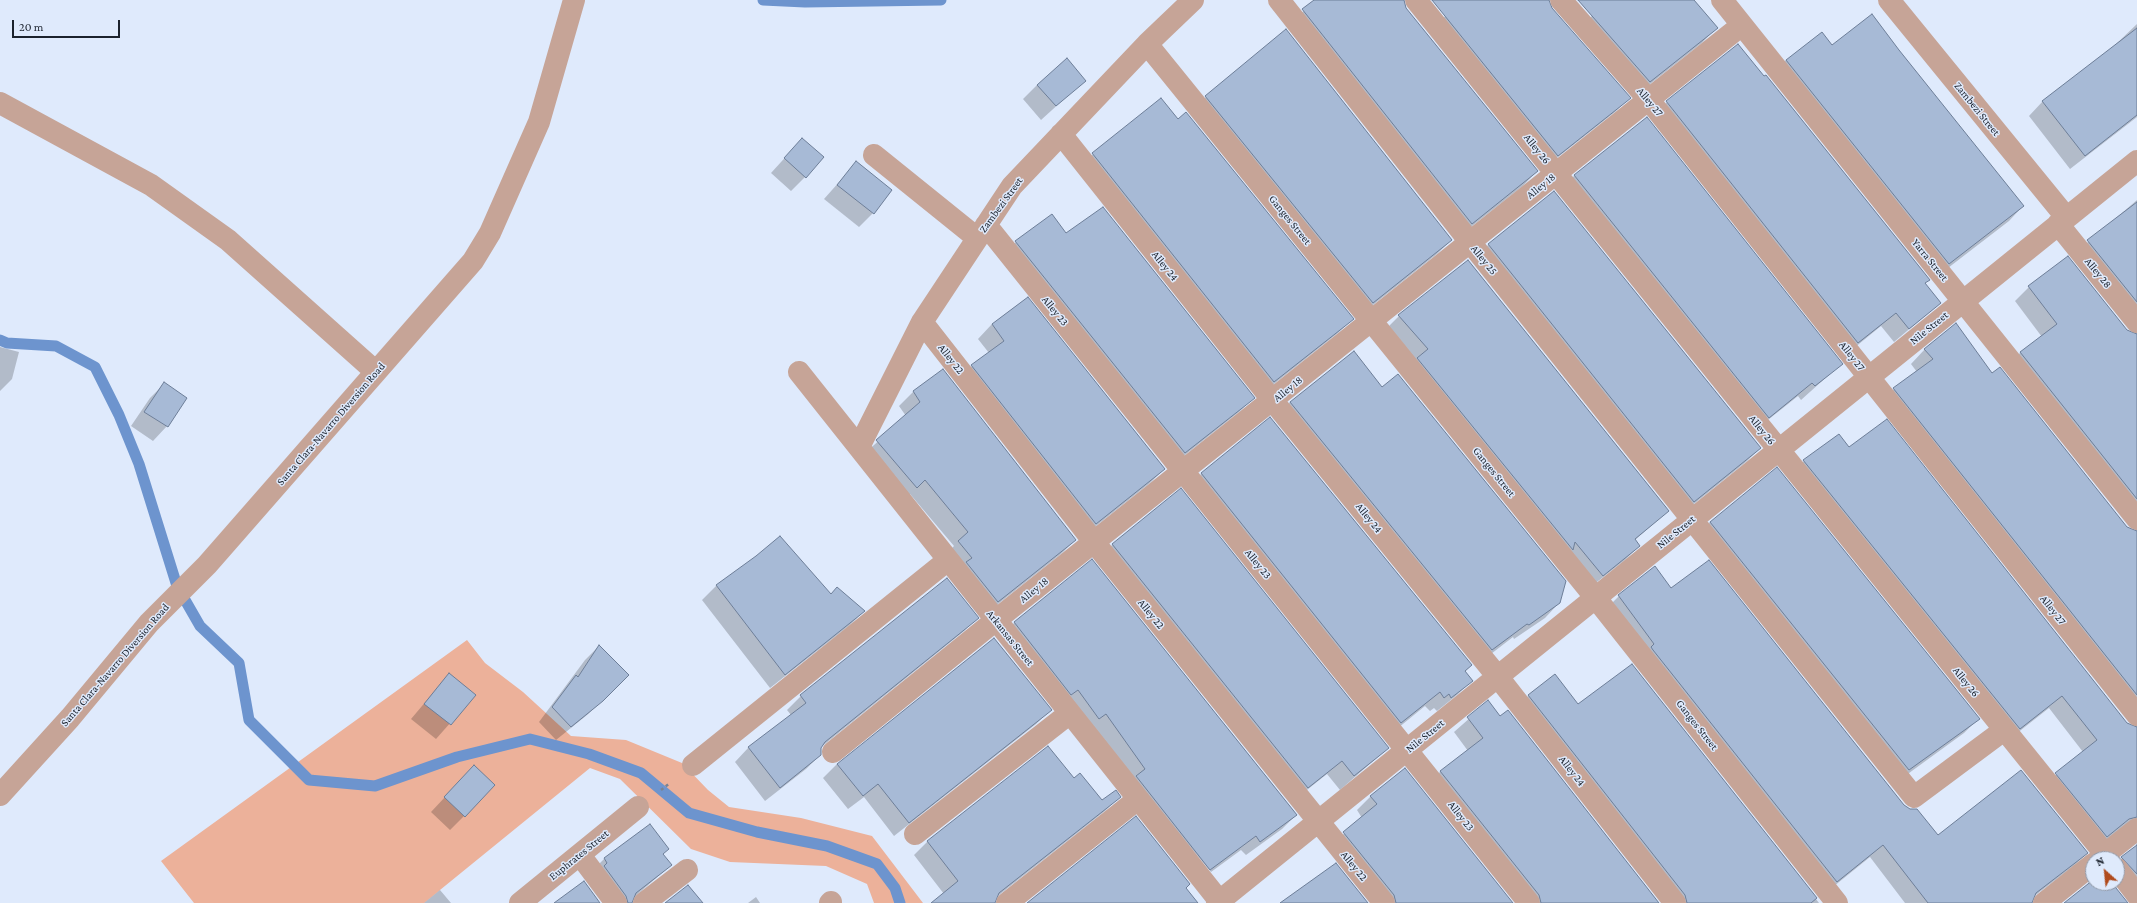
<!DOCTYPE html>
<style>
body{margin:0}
#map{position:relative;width:2137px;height:903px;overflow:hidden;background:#dfeafc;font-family:"Crimson Pro",serif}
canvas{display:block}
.north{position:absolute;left:2085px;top:851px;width:40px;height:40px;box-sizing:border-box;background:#dfeafc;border:1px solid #919aa9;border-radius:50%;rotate:333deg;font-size:11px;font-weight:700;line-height:16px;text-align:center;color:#1b222d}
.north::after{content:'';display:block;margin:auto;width:14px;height:18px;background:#b04b1d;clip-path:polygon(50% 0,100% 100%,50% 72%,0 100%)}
.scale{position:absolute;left:12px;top:20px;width:108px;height:18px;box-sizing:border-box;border:2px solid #1b222d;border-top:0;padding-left:5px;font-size:12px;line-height:14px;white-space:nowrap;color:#1b222d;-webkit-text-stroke:3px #dfeafc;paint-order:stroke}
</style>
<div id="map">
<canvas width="2137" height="903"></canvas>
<div class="north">N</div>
<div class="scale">20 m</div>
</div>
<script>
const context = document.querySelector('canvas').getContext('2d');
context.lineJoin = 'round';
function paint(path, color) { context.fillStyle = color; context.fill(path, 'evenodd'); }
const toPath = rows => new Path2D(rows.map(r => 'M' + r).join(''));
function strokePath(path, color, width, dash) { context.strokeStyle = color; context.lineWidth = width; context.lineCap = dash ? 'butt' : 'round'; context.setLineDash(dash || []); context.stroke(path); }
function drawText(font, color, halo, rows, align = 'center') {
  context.font = font + ' "Crimson Pro",serif'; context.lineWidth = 3; context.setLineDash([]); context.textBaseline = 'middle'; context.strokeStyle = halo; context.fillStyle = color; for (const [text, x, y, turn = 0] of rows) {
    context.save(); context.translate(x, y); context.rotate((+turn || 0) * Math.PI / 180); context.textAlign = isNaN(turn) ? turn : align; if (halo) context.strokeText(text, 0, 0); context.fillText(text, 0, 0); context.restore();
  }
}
paint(toPath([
 [467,640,485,663,523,692,571,736,626,740,682,763,708,790,729,807,801,818,872,836,923,903,874,903,867,884,826,866,730,862,691,849,620,779,590,768,424,903,194,903,161,861]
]), '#ecb19a');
paint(toPath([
 [1316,0,1402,0,1405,8,1537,171,1523,186,1457,238,1289,24],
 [1463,0,1545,0,1629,98,1615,112,1543,169,1430,30],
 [1606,0,1656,0,1716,28,1702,43,1635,96,1577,29,1600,9],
 [2137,24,2137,117,2070,169,2029,116,2043,101,2114,46],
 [1738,46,1940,303,1894,342,1881,326,1843,357,1653,116,1667,102],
 [1832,46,1898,51,2023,206,2009,221,1935,278,1772,74,1786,60],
 [1084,81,1041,120,1023,99,1037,85],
 [1206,97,1451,240,1437,254,1358,317,1192,111],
 [1646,118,1841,364,1801,400,1798,396,1754,431,1560,190,1574,176],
 [802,139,805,177,791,191,771,173],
 [1093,154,1352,319,1338,333,1259,396,1079,168],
 [856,163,873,213,859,227,824,199],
 [1554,192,1760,448,1746,462,1679,516,1474,259,1488,245],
 [2137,200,2137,903,2117,863,2136,846,2137,841,2094,849,2043,786,2083,752,2049,708,2007,741,1791,474,1804,461,1848,448,2127,724,2134,727,2133,722,1880,403,1894,389,1917,372,1911,364,1925,349,1992,374,2127,528,2135,531,2133,526,2006,367,2020,353,2042,337,2015,301,2029,287,2134,334,2133,329,2073,255],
 [1052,215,1066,234,1253,398,1239,412,1170,467,1001,256,1016,242],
 [1027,298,1164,469,1150,483,1081,538,958,380,972,366,989,353,978,339,992,324],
 [1399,316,1668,511,1635,540,1639,546,1625,560,1588,589,1385,330],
 [0,347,19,352,12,379,0,391],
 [943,370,1075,540,1061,554,983,616,944,556,954,546,910,494,902,501,863,455,906,416,899,406,913,392],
 [164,384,186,398,167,426,153,441,131,426,150,398],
 [1290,402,1559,603,1545,618,1514,639,1513,637,1478,664,1276,417],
 [1270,419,1471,665,1465,672,1472,680,1457,695,1437,711,1434,708,1430,711,1425,706,1387,737,1187,488,1201,474],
 [1181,490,1388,748,1340,790,1327,774,1293,801,1098,559,1112,545],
 [1710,522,1978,719,1964,733,1894,784,1696,537],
 [757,557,864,611,850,625,770,688,702,600,716,586],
 [1092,561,1296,815,1282,829,1246,855,1241,850,1211,872,1190,847,1176,858,1000,637,1014,623],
 [1671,589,1937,836,2087,853,2074,866,2033,897,2031,903,1905,903,1870,857,1823,895,1606,609,1619,596],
 [977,618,963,632,820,748,820,755,806,769,765,801,735,762,749,747,791,715,787,710,801,696],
 [599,646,614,690,587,715,556,740,539,722,585,660],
 [1632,666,1816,899,1819,903,1666,903,1514,710,1528,696,1577,705],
 [449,674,475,695,436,739,411,719],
 [1488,702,1658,903,1520,903,1426,786,1440,772,1468,751,1454,732],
 [1050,710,1036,724,894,836,864,797,848,809,823,778,837,764],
 [1074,779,1102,802,1119,797,1105,811,994,899,994,903,935,903,944,894,914,855,928,841],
 [460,781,464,816,450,830,431,812],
 [1371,796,1512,903,1375,903,1329,847,1362,818,1357,810],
 [649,825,662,855,671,865,631,900,631,903,606,903,590,873,604,859],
 [440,890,451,903,424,903],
 [756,897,760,903,748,903]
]), '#0003');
strokePath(toPath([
 [763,0,805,2,941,0],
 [0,340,7,343,56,346,95,367,119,415,139,464,177,586,200,626,239,663,249,720,309,780,375,786,457,757,530,739,589,754,641,773,689,813,757,832,827,846,877,864,895,888,900,903]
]), '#6d94ce', 11);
const building = toPath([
 [1314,0,1404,0,1406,8,1538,171,1472,224,1302,9,1314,0],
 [1432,0,1549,0,1552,8,1631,98,1558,156,1432,0],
 [1578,0,1694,0,1718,28,1650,82,1578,0],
 [1872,14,1899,50,2024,206,1949,264,1786,60,1822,32,1832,45,1872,14],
 [2137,28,2137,115,2085,156,2042,101,2137,28],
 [1286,29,1452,240,1373,303,1205,96,1286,29],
 [1738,44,1764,76,1766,75,1930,280,1925,283,1941,303,1909,329,1896,313,1858,343,1666,101,1738,44],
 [1067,58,1086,81,1056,106,1037,85,1067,58],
 [1161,98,1178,119,1186,112,1354,319,1274,382,1092,153,1161,98],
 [1647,117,1843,364,1815,386,1812,383,1769,418,1574,175,1647,117],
 [802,138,824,157,806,178,784,158,802,138],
 [856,161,892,190,874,214,837,185,856,161],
 [1554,191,1761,448,1694,502,1488,244,1554,191],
 [2137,202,2137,302,2087,240,2137,202],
 [1103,207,1255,398,1185,453,1015,241,1052,214,1066,233,1103,207],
 [2068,256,2127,330,2137,334,2137,499,2020,352,2057,324,2028,286,2068,256],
 [1468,260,1669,511,1635,539,1640,546,1603,576,1575,542,1573,550,1417,358,1428,349,1398,315,1468,260],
 [1028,297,1165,469,1096,524,971,365,1004,341,992,324,1028,297],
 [1956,323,1992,373,2000,367,2127,527,2137,531,2137,695,1893,388,1933,359,1924,349,1956,323],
 [1354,351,1382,387,1398,374,1566,581,1560,603,1529,625,1527,624,1492,650,1290,402,1354,351],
 [943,369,1076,540,998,602,966,562,972,558,958,541,968,532,925,480,917,488,876,440,920,402,913,391,943,369],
 [164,382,187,398,168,427,144,412,164,382],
 [1270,417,1472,665,1465,671,1473,681,1451,698,1449,694,1444,698,1440,692,1401,723,1201,473,1270,417],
 [1887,419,2127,723,2137,727,2137,817,2129,819,2107,837,2055,773,2097,740,2062,696,2020,729,1803,460,1839,434,1849,447,1887,419],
 [1777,467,1980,719,1909,770,1710,522,1777,467],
 [1181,488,1389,748,1354,776,1342,761,1308,788,1112,544,1181,488],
 [780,536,831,594,837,587,865,611,785,675,716,585,756,556,780,536],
 [1092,559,1297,815,1260,842,1256,836,1210,870,1136,776,1145,769,1106,714,1099,719,1078,690,1071,695,1014,622,1092,559],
 [1709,560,1904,805,1910,809,1917,809,1938,835,2021,770,2088,853,2036,893,2032,903,1928,903,1883,845,1837,882,1653,650,1651,647,1654,644,1618,595,1655,566,1671,588,1709,560],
 [947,578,979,618,825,742,821,748,821,755,780,788,748,747,806,703,800,695,947,578],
 [994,638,1052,710,909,823,878,784,863,796,837,764,994,638],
 [599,645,629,675,603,701,571,727,552,707,576,675,578,677,599,645],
 [1632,664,1817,898,1811,903,1687,903,1685,895,1528,695,1555,674,1578,704,1632,664],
 [449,673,476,695,451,725,424,704,449,673],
 [1488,700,1500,716,1508,710,1659,903,1541,903,1539,895,1440,771,1483,738,1467,717,1488,700],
 [1048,746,1074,778,1080,773,1102,800,1116,790,1121,797,999,893,995,903,931,903,958,881,927,841,1048,746],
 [474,765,495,785,465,817,444,797,474,765],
 [1405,768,1513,903,1396,903,1394,895,1343,832,1377,804,1370,796,1405,768],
 [1136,816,1190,884,1186,888,1198,903,1027,903,1136,816],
 [650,824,669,849,663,854,672,865,636,893,632,903,628,903,626,896,604,866,607,863,604,858,650,824],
 [2137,845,2137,874,2121,857,2137,845],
 [1336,863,1368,903,1280,903,1336,863],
 [2093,880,2093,883,2112,883,2128,903,2064,903,2093,880],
 [584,881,600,903,554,903,584,881],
 [688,885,703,903,665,903,688,885]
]);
paint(building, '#a7bad6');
strokePath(building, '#6d7e98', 1);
strokePath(toPath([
 [661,790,670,783]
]), '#7a8392', 2.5, [3, 3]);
strokePath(toPath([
 [1279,0,1470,242,1914,797,2004,730],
 [1416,0,2109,859],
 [1561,0,1649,100,2137,715],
 [1722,0,2137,519],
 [1889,0,2066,217],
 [1147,44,1595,597,1837,903],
 [0,103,151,185,228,240,376,372],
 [1061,134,1273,401,1498,677,1675,903],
 [874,155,977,238],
 [2058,224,2137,322],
 [986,225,1529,903],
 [922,322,1094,542,1384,903],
 [799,372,1221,903],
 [859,447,922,322,1012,186,1147,44,1193,0],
 [833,752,996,620,1742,25],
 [693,765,948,560],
 [0,795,70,718,149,623,207,565,473,261,490,233,539,122,574,0],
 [915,834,1070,713],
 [580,855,616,903],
 [2099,859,2137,829],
 [2117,869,2137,895],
 [520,903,638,807],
 [644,903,687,870],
 [830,903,831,902],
 [1007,903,1138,799],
 [1217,903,2137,161],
 [2044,903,2093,864]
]), '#c6a497', 22);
drawText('11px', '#1b222d', '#dfeafc', [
 ["Alley 27",1650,102,50],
 ["Zambezi Street",1977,109,51],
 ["Alley 26",1537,149,51],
 ["Alley 18",1541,186,-39],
 ["Zambezi Street",1001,205,-54],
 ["Ganges Street",1290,220,51],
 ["Alley 25",1484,260,51],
 ["Yarra Street",1930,260,51],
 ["Alley 24",1165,266,51],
 ["Alley 28",2098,273,51],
 ["Alley 23",1055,311,51],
 ["Nile Street",1929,328,-39],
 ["Alley 27",1852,356,52],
 ["Alley 22",951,359,52],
 ["Alley 18",1288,389,-39],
 ["Santa Clara-Navarro Diversion Road",331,424,-49],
 ["Alley 26",1762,430,51],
 ["Ganges Street",1494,472,51],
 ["Alley 24",1369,518,51],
 ["Nile Street",1676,532,-39],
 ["Alley 23",1258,564,51],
 ["Alley 18",1034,590,-39],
 ["Alley 27",2053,610,52],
 ["Alley 22",1151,614,51],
 ["Arkansas Street",1010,638,51],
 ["Santa Clara-Navarro Diversion Road",115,665,-49],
 ["Alley 26",1966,682,51],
 ["Ganges Street",1697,725,52],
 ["Nile Street",1425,736,-39],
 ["Alley 24",1572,771,52],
 ["Alley 23",1461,816,52],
 ["Euphrates Street",579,855,-39],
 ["Alley 22",1354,866,51]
]);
</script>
